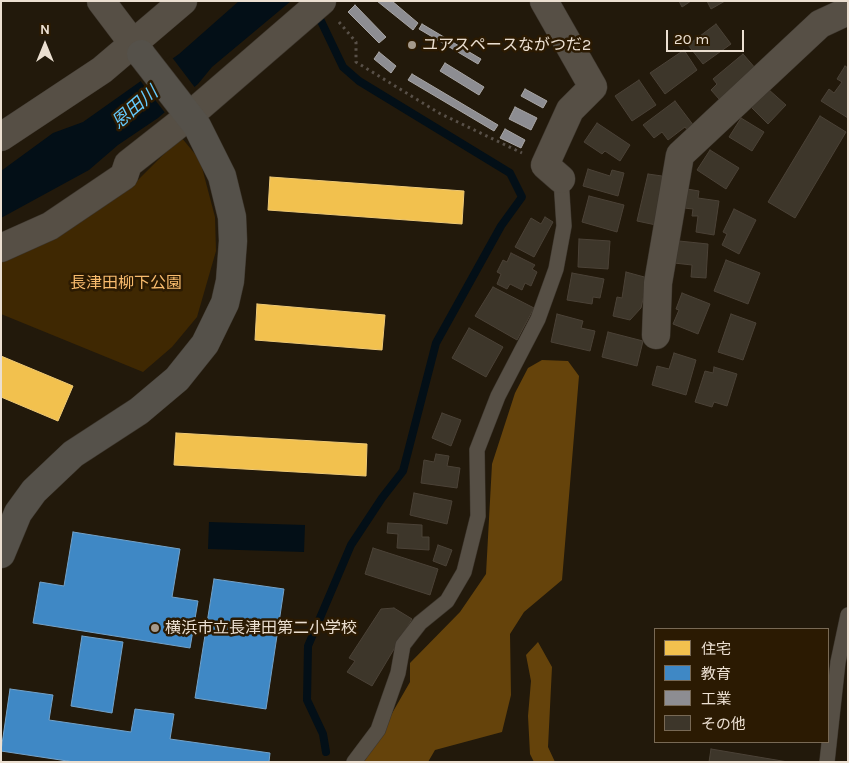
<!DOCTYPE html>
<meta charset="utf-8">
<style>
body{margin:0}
#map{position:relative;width:849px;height:763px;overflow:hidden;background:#22190b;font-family:Karla,"Noto Sans JP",sans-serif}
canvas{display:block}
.frame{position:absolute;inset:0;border:2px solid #ebdfd1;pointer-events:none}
.legend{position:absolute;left:654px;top:628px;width:175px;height:115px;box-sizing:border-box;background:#2b1a02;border:1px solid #786955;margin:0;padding:6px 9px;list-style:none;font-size:15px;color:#ebdfd1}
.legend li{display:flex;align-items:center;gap:10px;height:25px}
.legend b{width:25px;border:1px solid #786955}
.north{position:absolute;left:20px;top:20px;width:50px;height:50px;-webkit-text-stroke:4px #2b1a02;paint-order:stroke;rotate:0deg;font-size:14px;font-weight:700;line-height:20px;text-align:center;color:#ebdfd1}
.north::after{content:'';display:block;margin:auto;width:18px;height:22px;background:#ebdfd1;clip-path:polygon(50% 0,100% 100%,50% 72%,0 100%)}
.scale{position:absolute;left:666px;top:30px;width:78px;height:22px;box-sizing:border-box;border:2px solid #ebdfd1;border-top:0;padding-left:6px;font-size:15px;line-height:18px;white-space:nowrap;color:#ebdfd1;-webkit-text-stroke:4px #2b1a02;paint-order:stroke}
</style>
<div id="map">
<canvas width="849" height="763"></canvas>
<div class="frame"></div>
<ul class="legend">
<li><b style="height:14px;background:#f2c14e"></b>住宅</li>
<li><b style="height:14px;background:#3f88c5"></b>教育</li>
<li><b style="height:14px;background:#8d8d92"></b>工業</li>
<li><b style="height:14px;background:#3d362a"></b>その他</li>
</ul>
<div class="north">N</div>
<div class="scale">20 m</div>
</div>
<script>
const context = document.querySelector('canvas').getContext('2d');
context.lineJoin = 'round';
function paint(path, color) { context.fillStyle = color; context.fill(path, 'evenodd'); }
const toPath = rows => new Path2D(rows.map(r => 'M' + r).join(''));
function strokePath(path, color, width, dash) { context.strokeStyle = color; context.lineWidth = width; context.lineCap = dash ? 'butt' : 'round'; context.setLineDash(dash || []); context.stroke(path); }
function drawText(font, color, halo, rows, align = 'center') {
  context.font = font + ' Karla,"Noto Sans JP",sans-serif'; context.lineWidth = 5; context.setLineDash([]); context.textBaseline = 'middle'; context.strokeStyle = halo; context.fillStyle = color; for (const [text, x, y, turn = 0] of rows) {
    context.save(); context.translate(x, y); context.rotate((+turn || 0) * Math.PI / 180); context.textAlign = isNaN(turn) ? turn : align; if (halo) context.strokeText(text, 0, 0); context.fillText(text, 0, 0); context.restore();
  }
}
paint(toPath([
 [181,137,200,160,215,217,216,251,197,317,172,347,143,372,1,314,1,262,73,227,131,187]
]), '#3f2802');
paint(toPath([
 [542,360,568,361,579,376,562,580,524,612,510,634,511,695,502,732,435,750,428,762,364,762,410,682,410,663,460,612,486,574,492,464,515,393,528,368],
 [538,642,552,667,548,747,555,762,534,762,530,754,528,716,531,681,526,655]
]), '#65430b');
paint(toPath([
 [239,1,291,1,212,67,198,84,158,118,118,145,89,170,1,218,1,171,53,133,83,122,179,54],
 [209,522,305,525,304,552,208,549]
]), '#030f17');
paint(toPath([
 [171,56,196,89,166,114,139,79]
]), '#22190b');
const homes = toPath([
 [270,177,464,191,462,224,268,210,270,177],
 [257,304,385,315,382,350,255,340,257,304],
 [1,356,73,386,58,421,1,397,1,356],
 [176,433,367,444,366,476,174,465,176,433]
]);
paint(homes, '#f2c14e');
strokePath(homes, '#f0ca75', 1);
const schools = toPath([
 [73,532,180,549,172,597,198,601,190,648,33,623,40,582,64,586,73,532],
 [214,579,284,589,266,709,195,698,214,579],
 [82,636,123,642,112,713,71,706,82,636],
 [10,689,53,695,49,720,131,732,135,709,174,714,170,739,270,753,269,762,74,762,1,751,10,689]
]);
paint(schools, '#3f88c5');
strokePath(schools, '#73a2c9', 1);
const industry = toPath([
 [377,1,392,1,418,23,413,30,377,1],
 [355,5,386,37,379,43,348,12,355,5],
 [422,24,481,59,478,64,419,29,422,24],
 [379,52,396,66,391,73,374,59,379,52],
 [445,63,484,87,479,95,440,71,445,63],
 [412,74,498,125,494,131,408,80,412,74],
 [525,89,547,101,543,108,521,96,525,89],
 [515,107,537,118,531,130,509,119,515,107],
 [505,129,525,140,521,148,500,138,505,129]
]);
paint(industry, '#8d8d92');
strokePath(industry, '#a9a6a5', 1);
strokePath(toPath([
 [320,19,343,67,359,81,510,173,522,197,501,226,436,343,403,471,382,498,351,545,308,646,307,700,323,734,326,752]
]), '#030f17', 8);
const building = toPath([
 [679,1,691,1,682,7,679,1],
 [707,1,725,1,711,9,707,1],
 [716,24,731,44,703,64,688,45,716,24],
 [684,50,697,70,665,94,650,73,684,50],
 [743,54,756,69,719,99,711,90,717,84,713,79,743,54],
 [845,66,848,68,848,118,821,101,829,89,834,93,842,82,837,79,845,66],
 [639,80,656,105,632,121,615,96,639,80],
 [768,89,786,105,768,124,751,107,768,89],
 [675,101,694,126,688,131,685,127,668,140,662,132,654,138,643,125,675,101],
 [820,116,846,132,795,218,768,202,820,116],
 [741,118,764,132,752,151,729,137,741,118],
 [597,123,630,145,620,161,605,151,602,154,584,142,597,123],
 [710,150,739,168,726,189,697,170,710,150],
 [588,169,610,176,612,170,624,173,618,196,583,186,588,169],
 [648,174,662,176,662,201,656,225,637,221,648,174],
 [687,189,699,191,698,198,719,201,714,235,696,232,698,216,692,216,693,209,684,208,687,189],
 [589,196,624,205,617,232,582,222,589,196],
 [734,209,756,220,739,254,722,245,727,234,723,232,734,209],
 [545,217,553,222,534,257,515,247,531,218,541,224,545,217],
 [579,239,610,241,608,269,578,267,579,239],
 [679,241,708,244,706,278,691,277,692,265,674,263,679,241],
 [511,253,535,265,532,269,537,272,531,286,525,283,522,290,510,284,507,289,497,284,501,274,497,272,503,260,507,262,511,253],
 [726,260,760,273,748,304,714,291,726,260],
 [626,272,648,278,641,308,630,320,613,316,617,297,622,298,626,272],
 [572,273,604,279,600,298,593,297,592,304,567,300,572,273],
 [493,287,534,308,517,340,475,316,493,287],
 [682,293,710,304,698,334,673,324,679,310,676,309,682,293],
 [557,314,583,321,581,328,595,331,590,351,551,342,557,314],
 [731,314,756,323,743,360,718,352,731,314],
 [469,328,503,347,486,377,452,358,469,328],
 [608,332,643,341,637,366,602,357,608,332],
 [674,353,696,360,686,395,652,385,657,366,669,369,674,353],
 [714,367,737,374,727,406,714,402,712,407,695,402,705,371,713,373,714,367],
 [442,413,461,420,451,446,432,438,442,413],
 [436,454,449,456,447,466,460,468,457,488,421,483,424,460,434,462,436,454],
 [414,493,452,501,447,524,410,515,414,493],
 [388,523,422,525,422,537,429,537,429,550,397,548,398,534,387,533,388,523],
 [438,545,452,550,446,566,433,561,438,545],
 [373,548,438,569,430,595,365,574,373,548],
 [394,608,412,619,372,686,347,672,355,661,349,658,381,609,394,608],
 [711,749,788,762,709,762,711,749]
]);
paint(building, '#3d362a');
strokePath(building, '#4b4237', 1);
const lane = toPath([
 [354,762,378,730,398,673,403,645,420,623,447,601,464,572,478,516,477,450,498,396,538,319,556,269,564,226,561,179],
 [827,762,838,662,848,615]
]);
const street = toPath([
 [101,1,141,54],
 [544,1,593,87,570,110,545,165,561,179],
 [1,137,102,70,183,1],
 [1,248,50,226,124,176,128,164,189,116,322,1],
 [656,335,658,283,680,155,820,24,848,11]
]);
const secondary = toPath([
 [1,554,18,513,34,491,73,454,139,411,177,379,205,344,225,303,230,281,233,241,232,217,222,176,197,126,141,54]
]);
strokePath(lane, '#3c352c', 16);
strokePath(street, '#3c352c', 29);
strokePath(secondary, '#3c352c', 29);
strokePath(toPath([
 [339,22,356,42,356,62,439,113,522,153]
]), '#585048', 3, [2.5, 4]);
strokePath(lane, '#564f45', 15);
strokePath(street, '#564f45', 28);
strokePath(secondary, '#55514a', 28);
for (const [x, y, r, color] of [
 [412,45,5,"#a59a8c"],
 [155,628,5,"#a59a8c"]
]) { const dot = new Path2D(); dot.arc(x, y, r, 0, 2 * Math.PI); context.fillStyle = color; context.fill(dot); strokePath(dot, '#2b1a02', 2); }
drawText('16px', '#ebdfd1', '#2b1a02', [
 ["ユアスペースながつだ2",422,45],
 ["横浜市立長津田第二小学校",165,628]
], 'left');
drawText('16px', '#f8bb6d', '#2b1a02', [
 ["長津田柳下公園",126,283]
]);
drawText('italic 18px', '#65cbfe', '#2b1a02', [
 ["恩田川",135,108,-41]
]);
</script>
